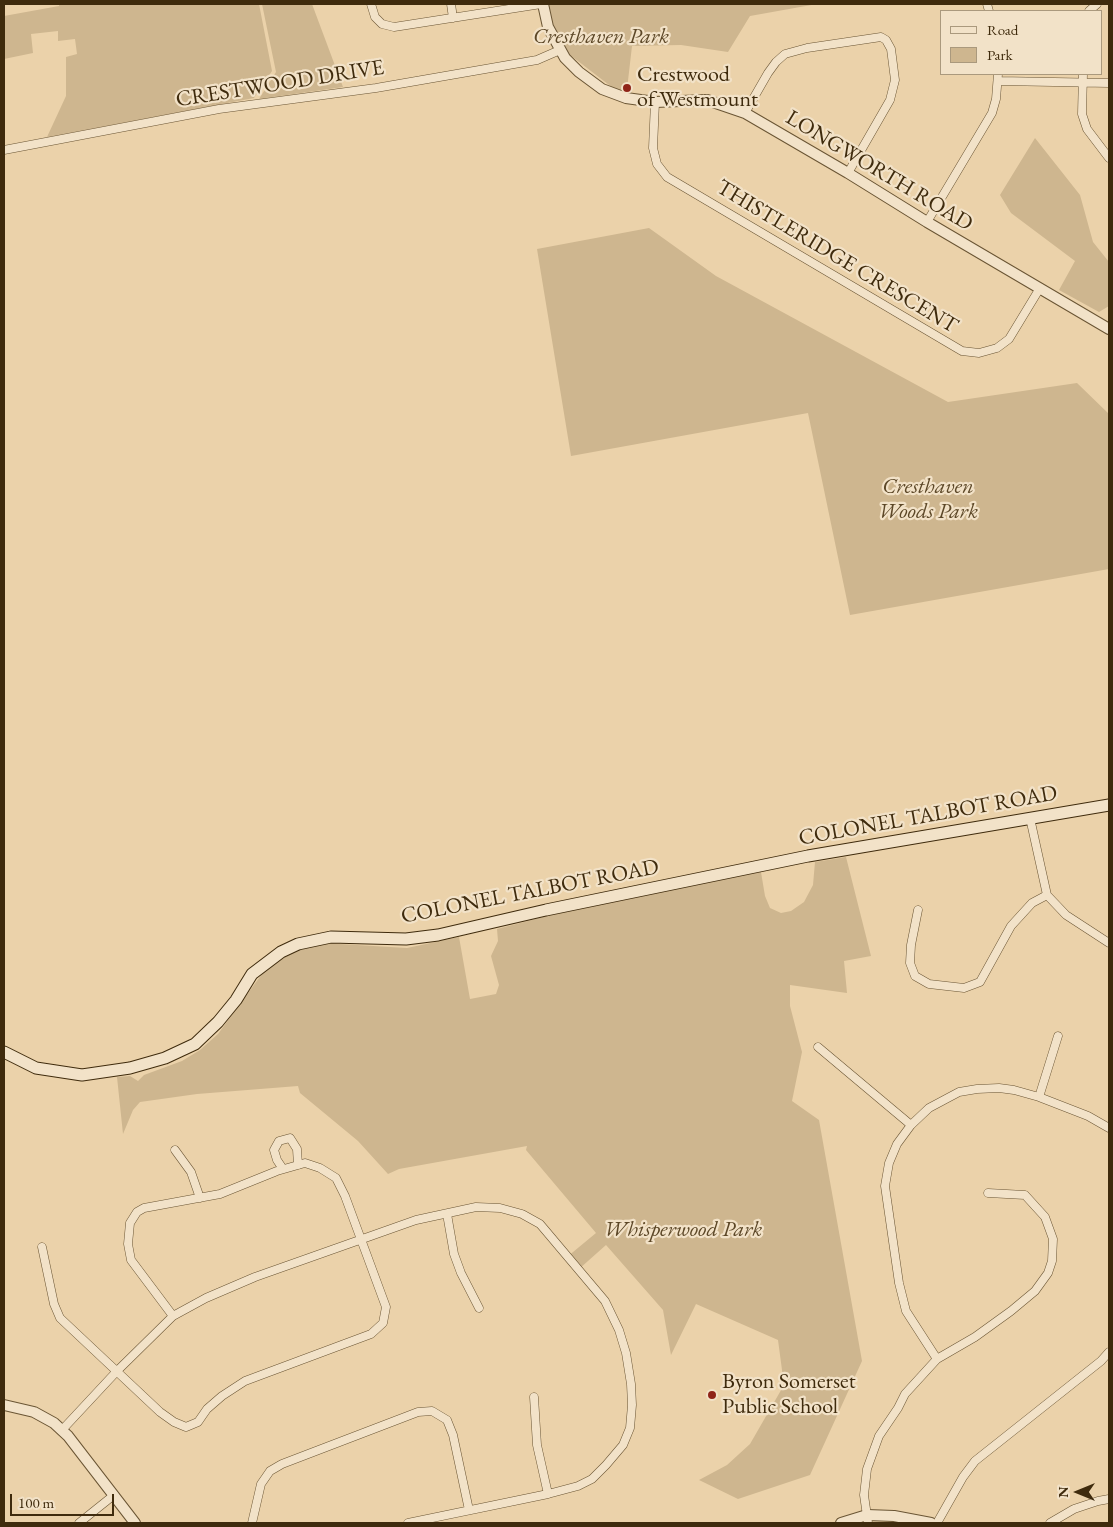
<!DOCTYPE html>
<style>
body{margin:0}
#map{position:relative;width:1113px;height:1527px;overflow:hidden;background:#ebd2aa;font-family:"EB Garamond",serif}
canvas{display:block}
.frame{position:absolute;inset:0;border:5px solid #3f2b0d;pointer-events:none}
.legend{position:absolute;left:940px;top:10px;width:162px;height:65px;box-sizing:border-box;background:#f2e2c8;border:1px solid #aa997d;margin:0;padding:6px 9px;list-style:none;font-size:15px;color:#3f2b0d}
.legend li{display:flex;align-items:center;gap:10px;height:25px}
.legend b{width:25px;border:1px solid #aa997d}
.north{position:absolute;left:1053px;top:1467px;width:50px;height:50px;-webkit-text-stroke:4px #f2e2c8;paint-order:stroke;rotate:270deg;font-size:14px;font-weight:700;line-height:20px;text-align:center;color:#3f2b0d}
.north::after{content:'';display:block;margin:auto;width:18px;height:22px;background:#3f2b0d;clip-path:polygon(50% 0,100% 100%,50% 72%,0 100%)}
.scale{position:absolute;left:10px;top:1494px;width:104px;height:22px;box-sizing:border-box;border:2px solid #3f2b0d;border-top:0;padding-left:6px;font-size:15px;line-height:18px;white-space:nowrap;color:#3f2b0d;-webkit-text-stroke:4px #f2e2c8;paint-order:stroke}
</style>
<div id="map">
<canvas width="1113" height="1527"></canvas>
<div class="frame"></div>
<ul class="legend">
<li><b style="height:6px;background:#f2e2c8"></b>Road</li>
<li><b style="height:14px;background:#ceb68f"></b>Park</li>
</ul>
<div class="north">N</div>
<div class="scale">100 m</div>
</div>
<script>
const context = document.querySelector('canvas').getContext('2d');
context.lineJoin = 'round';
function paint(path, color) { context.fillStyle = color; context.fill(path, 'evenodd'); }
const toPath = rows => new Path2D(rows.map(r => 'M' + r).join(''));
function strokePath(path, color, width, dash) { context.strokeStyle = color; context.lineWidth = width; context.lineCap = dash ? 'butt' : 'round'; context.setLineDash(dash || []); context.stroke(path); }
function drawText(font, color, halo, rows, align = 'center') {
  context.font = font + ' "EB Garamond",serif'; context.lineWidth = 4.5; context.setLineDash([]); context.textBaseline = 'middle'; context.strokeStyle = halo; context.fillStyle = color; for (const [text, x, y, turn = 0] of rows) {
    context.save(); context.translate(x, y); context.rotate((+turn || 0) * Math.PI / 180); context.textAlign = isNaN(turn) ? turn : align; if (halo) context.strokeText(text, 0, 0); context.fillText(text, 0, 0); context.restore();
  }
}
paint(toPath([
 [59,4,259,4,272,71,254,98,47,137,66,96,66,57,77,54,75,39,58,41,58,31,31,34,33,53,4,59,4,16,59,6],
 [262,4,312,4,343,87,259,99,276,72],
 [547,4,817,4,750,16,728,52,681,45,632,46,626,98,561,48,549,18],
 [1035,138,1080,195,1093,242,1109,262,1109,306,1099,312,1059,290,1075,261,1011,213,1000,195],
 [649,228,716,276,948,402,1077,383,1109,414,1109,569,850,615,808,413,571,456,537,249],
 [846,857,871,956,844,961,847,993,790,985,790,1006,802,1052,792,1101,819,1120,862,1361,810,1475,738,1499,699,1480,727,1465,750,1444,784,1385,778,1340,696,1304,671,1355,663,1310,606,1245,579,1269,567,1257,596,1233,526,1150,527,1146,399,1169,388,1174,358,1141,300,1093,298,1086,197,1094,140,1102,133,1110,123,1134,117,1077,130,1076,138,1081,144,1075,182,1061,200,1050,218,1034,262,974,276,962,303,948,323,943,407,948,459,937,470,999,496,994,499,985,491,956,498,941,497,929,547,916,761,872,765,896,770,908,781,913,791,911,804,902,813,885,815,862]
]), '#ceb68f');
const minor = toPath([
 [371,4,375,17,382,24,394,27,541,4],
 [451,4,453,18],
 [987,4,989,11],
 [1089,11,1097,4],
 [1083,74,1082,114,1087,129,1109,158],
 [999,81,1109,83],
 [655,102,653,148,657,164,667,177,962,351,979,353,997,348,1009,339,1040,288],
 [745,113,768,73,776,62,785,54,807,48,881,37,886,40,891,49,895,80,890,100,848,173],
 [4,150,219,109,376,88,537,60,560,50],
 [927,222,992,113,996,99,998,74],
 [1030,818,1047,895,1066,915,1109,943],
 [918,910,911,945,910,963,915,976,929,984,964,988,980,982,1011,926,1032,903,1047,895],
 [818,1047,911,1125],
 [1039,1097,1058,1036],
 [175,1150,191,1172,200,1198],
 [283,1169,277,1160,274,1150,279,1141,290,1138,297,1149,298,1165],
 [447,1214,454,1254,461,1273,479,1308],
 [42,1247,54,1304,60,1318,160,1412,174,1422,186,1427,198,1422,207,1409,222,1396,245,1381,371,1334,383,1323,386,1307,345,1196,336,1178,320,1168,305,1163,277,1171,220,1194,144,1208,137,1212,130,1223,128,1244,131,1260,173,1316],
 [937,1359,906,1311,899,1283,885,1186,889,1163,897,1144,911,1125,929,1108,959,1092,977,1089,999,1088,1014,1090,1039,1097,1088,1116,1109,1128],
 [534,1397,537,1445,548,1494],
 [62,1430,117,1371,173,1316,206,1298,255,1277,416,1220,476,1207,500,1208,522,1214,540,1224,605,1301,619,1330,626,1353,631,1384,632,1405,630,1428,623,1445,606,1465,592,1479,578,1486,548,1494,408,1523],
 [79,1523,114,1495],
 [252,1523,261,1484,270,1471,282,1464,418,1412,432,1411,447,1420,453,1435,469,1510],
 [868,1523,864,1495,867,1469,879,1436,898,1408,905,1394,937,1359,975,1337,1011,1311,1035,1291,1048,1273,1052,1261,1053,1239,1045,1217,1025,1195,988,1193],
 [937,1523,963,1477,975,1461,1101,1361,1109,1352],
 [1050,1523,1074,1509,1098,1501,1109,1499]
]);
const tertiary = toPath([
 [543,4,548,27,565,58,579,72,602,89,626,98,655,102,707,100,745,113,848,173,927,222,1109,329],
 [4,1405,34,1412,54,1423,68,1436,135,1523],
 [841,1523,867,1515,894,1516,931,1523]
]);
const secondary = toPath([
 [4,1052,36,1068,82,1075,130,1068,165,1058,195,1044,218,1022,236,1000,252,974,281,952,298,944,331,937,406,939,438,935,546,910,808,856,1109,805]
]);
strokePath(minor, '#6a5534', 9);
strokePath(tertiary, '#6a5534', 12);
strokePath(secondary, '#3f2b0d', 13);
strokePath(minor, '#f2e2c8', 8);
strokePath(tertiary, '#f2e2c8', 10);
strokePath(secondary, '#f2e2c8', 11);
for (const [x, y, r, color] of [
 [627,88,5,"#8f2418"],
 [712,1395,5,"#8f2418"]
]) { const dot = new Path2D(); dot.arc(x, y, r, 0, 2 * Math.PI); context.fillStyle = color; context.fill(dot); strokePath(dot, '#f2e2c8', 2); }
drawText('italic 22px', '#5c4727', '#f2e2c8', [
 ["Cresthaven Park",601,37],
 ["Cresthaven",928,487],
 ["Woods Park",928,512],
 ["Whisperwood Park",683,1230]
]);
drawText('22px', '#3f2b0d', '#f2e2c8', [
 ["Crestwood",637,75],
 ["of Westmount",637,100],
 ["Byron Somerset",722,1382],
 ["Public School",722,1407]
], 'left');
drawText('22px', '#3f2b0d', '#f2e2c8', [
 ["CRESTWOOD DRIVE",280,84,-9],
 ["LONGWORTH ROAD",879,171,31],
 ["THISTLERIDGE CRESCENT",837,257,31],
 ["COLONEL TALBOT ROAD",928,816,-10],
 ["COLONEL TALBOT ROAD",530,892,-11]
]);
</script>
